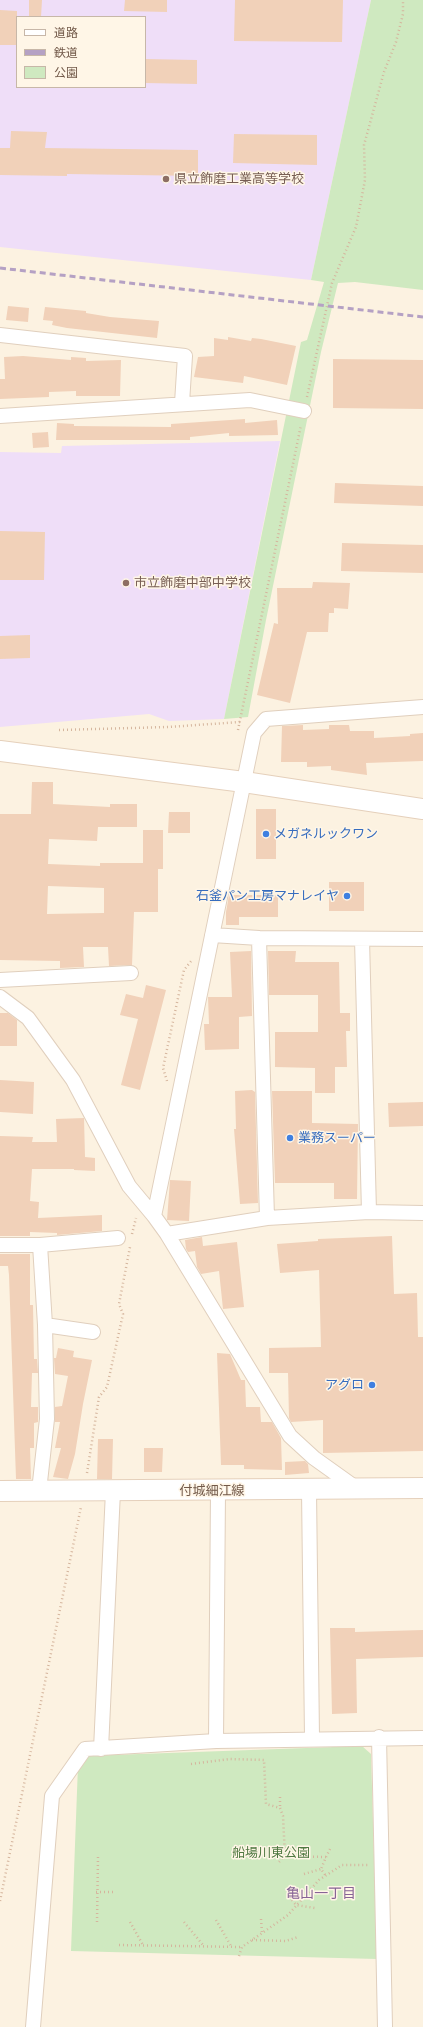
<!DOCTYPE html>
<meta charset="utf-8">
<style>
body{margin:0}
#map{position:relative;width:423px;height:2027px;overflow:hidden;background:#fcf2e1;font-family:"Open Sans","Noto Sans JP",sans-serif}
canvas{display:block}
.legend{position:absolute;left:16px;top:16px;width:130px;height:72px;box-sizing:border-box;background:#fff6e7;border:1px solid #c7b7a8;margin:0;padding:5px 7px;list-style:none;font-size:12px;color:#725949}
.legend li{display:flex;align-items:center;gap:8px;height:20px}
.legend b{width:20px;border:1px solid #c7b7a8}
</style>
<div id="map">
<canvas width="423" height="2027"></canvas>
<ul class="legend">
<li><b style="height:5px;background:#fff"></b>道路</li>
<li><b style="height:5px;background:#b5a1c4"></b>鉄道</li>
<li><b style="height:11px;background:#cfe9c0"></b>公園</li>
</ul>
</div>
<script>
const context = document.querySelector('canvas').getContext('2d');
context.lineJoin = 'round';
function paint(path, color) { context.fillStyle = color; context.fill(path, 'evenodd'); }
const toPath = rows => new Path2D(rows.map(r => 'M' + r).join(''));
function strokePath(path, color, width, dash) { context.strokeStyle = color; context.lineWidth = width; context.lineCap = dash ? 'butt' : 'round'; context.setLineDash(dash || []); context.stroke(path); }
function drawText(font, color, halo, rows, align = 'center') {
  context.font = font + ' "Open Sans","Noto Sans JP",sans-serif'; context.lineWidth = 3; context.setLineDash([]); context.textBaseline = 'middle'; context.strokeStyle = halo; context.fillStyle = color; for (const [text, x, y, turn = 0] of rows) {
    context.save(); context.translate(x, y); context.rotate((+turn || 0) * Math.PI / 180); context.textAlign = isNaN(turn) ? turn : align; if (halo) context.strokeText(text, 0, 0); context.fillText(text, 0, 0); context.restore();
  }
}
paint(toPath([
 [0,0,371,0,311,280,0,247],
 [17,17,145,17,145,87,17,87],
 [280,441,224,719,169,721,149,714,0,727,0,452,61,453,62,446]
]), '#efdef8');
paint(toPath([
 [371,0,423,0,423,290,355,282,338,283,321,352,266,620,248,717,224,719,301,342,307,340,324,282,311,280],
 [362,1746,371,1754,377,1959,71,1951,78,1765,84,1756]
]), '#cfe9c0');
paint(toPath([
 [29,0,42,0,41,17,29,17],
 [125,0,167,0,167,12,124,11],
 [235,0,343,0,342,42,234,41],
 [0,10,17,11,17,45,0,45],
 [145,59,197,60,197,84,145,83],
 [11,131,47,132,45,148,198,150,198,176,67,174,67,176,0,175,0,148,10,148],
 [234,134,317,135,317,165,233,163],
 [8,306,29,308,28,322,6,320],
 [45,307,86,311,86,313,110,317,159,321,157,338,67,328,52,325,53,321,43,320],
 [228,337,251,341,252,338,261,339,296,346,287,385,244,376,243,383,194,377,198,357,214,356,214,338,228,340],
 [23,356,71,360,71,357,86,358,86,361,121,360,120,396,76,396,76,391,49,392,49,397,0,399,0,379,5,379,4,357],
 [333,359,423,360,423,409,333,408],
 [245,419,245,423,277,420,278,435,229,436,229,433,190,437,190,440,56,440,57,423,74,424,74,426,171,427,171,424],
 [48,432,49,447,33,448,32,433],
 [335,483,423,486,423,506,334,503],
 [0,531,45,532,44,580,0,580],
 [342,543,423,545,423,573,341,571],
 [313,582,350,583,348,609,334,608,334,613,329,613,328,632,307,632,290,703,257,695,274,623,278,624,277,588,312,588],
 [30,635,30,658,0,659,0,636],
 [303,725,303,730,329,729,329,725,349,725,350,731,374,731,374,738,410,736,410,734,423,733,423,761,366,763,367,775,331,770,331,766,307,767,307,762,281,762,282,726],
 [32,782,53,782,53,804,110,807,110,804,137,804,137,827,98,827,97,841,49,839,48,864,100,866,100,863,143,863,143,830,163,830,163,869,158,869,158,912,134,912,132,965,109,966,108,947,83,947,84,967,60,968,60,961,0,960,0,814,31,814],
 [48,886,104,888,104,913,47,914],
 [256,809,276,809,276,859,256,859],
 [169,812,190,812,190,833,168,833],
 [329,882,364,882,364,911,329,911],
 [229,895,278,895,278,917,239,917,239,925,226,925,226,912],
 [251,951,252,1016,239,1017,239,1049,205,1050,204,1024,209,1024,208,997,232,997,230,952],
 [268,951,296,951,295,962,339,962,340,1013,350,1013,350,1031,346,1031,347,1067,335,1067,335,1093,315,1093,315,1068,275,1067,275,1032,318,1032,318,995,269,995],
 [146,985,166,990,140,1090,121,1085,138,1019,120,1015,126,994,143,998],
 [0,1013,8,1013,17,1020,17,1046,0,1046],
 [0,1080,34,1082,33,1114,0,1112],
 [252,1090,255,1092,258,1203,240,1204,234,1129,236,1129,235,1091],
 [272,1091,312,1091,312,1123,358,1124,357,1199,334,1199,334,1183,275,1183],
 [423,1102,423,1126,389,1127,388,1103],
 [84,1118,85,1157,95,1158,95,1171,74,1170,74,1169,32,1169,30,1201,39,1202,38,1218,102,1215,102,1231,57,1235,57,1233,30,1232,30,1236,0,1236,0,1136,33,1137,32,1142,57,1142,56,1119],
 [170,1180,191,1181,189,1221,167,1220],
 [392,1236,394,1294,417,1293,418,1337,423,1337,423,1451,323,1453,323,1420,291,1422,289,1418,288,1373,269,1373,269,1348,321,1347,319,1270,280,1273,277,1244,318,1241,318,1239],
 [202,1237,203,1246,237,1242,244,1307,223,1309,219,1271,201,1274,197,1267,195,1251,188,1252,186,1249,185,1240],
 [0,1254,30,1254,30,1305,33,1305,34,1359,37,1359,38,1373,32,1373,31,1407,38,1407,38,1422,34,1423,34,1448,30,1448,31,1479,16,1479,9,1275,8,1266,0,1266],
 [58,1348,74,1351,73,1357,92,1360,83,1404,75,1454,68,1479,53,1477,61,1448,55,1448,60,1422,55,1422,55,1407,62,1406,68,1376,55,1374,54,1358,56,1358],
 [217,1353,230,1354,241,1380,245,1380,246,1407,260,1407,261,1422,272,1422,281,1438,282,1470,244,1469,244,1465,221,1465],
 [98,1439,113,1439,112,1479,97,1479],
 [144,1448,163,1448,162,1472,144,1472],
 [305,1461,308,1464,309,1473,285,1475,285,1462],
 [330,1628,355,1628,355,1632,423,1630,423,1657,356,1659,357,1713,332,1714]
]), '#f1d1b9');
const street = toPath([
 [0,335,185,356,182,403],
 [0,416,250,400,304,411],
 [212,935,259,938],
 [362,939,369,1212],
 [0,980,131,973],
 [0,997,28,1018,73,1080,129,1186,154,1216,167,1234,290,1436,314,1458,356,1488],
 [154,1216,254,733,266,719,423,707],
 [267,1218,259,938,423,939],
 [167,1234,267,1218,369,1212,423,1213],
 [0,1245,40,1245,118,1238],
 [45,1325,93,1332],
 [309,1490,312,1738],
 [39,1491,47,1419,45,1325,40,1245],
 [379,1737,385,2027],
 [216,1741,218,1491],
 [101,1749,113,1491],
 [33,2027,52,1796,85,1749,216,1741,423,1738]
]);
const secondary = toPath([
 [0,751,244,782,423,809],
 [0,1491,423,1488]
]);
strokePath(street, '#e0cfbd', 16);
strokePath(secondary, '#e5d0bb', 22);
strokePath(toPath([
 [307,397,332,283,356,227,365,180,364,145,384,72,396,42,403,14,403,0],
 [59,730,168,727,240,722],
 [238,730,301,425],
 [167,1081,163,1068,184,970,192,960],
 [132,1234,136,1218],
 [87,1473,99,1397,107,1387,123,1314,119,1304,130,1247],
 [191,1764,230,1759,264,1760,266,1804,280,1808,283,1816,285,1856,279,1862],
 [280,1797,280,1808],
 [285,1856,326,1857,321,1869,326,1876],
 [326,1857,330,1849],
 [304,1874,321,1869],
 [96,1892,115,1892],
 [292,1900,296,1905,315,1908],
 [0,1901,81,1507],
 [261,1919,262,1932],
 [216,1920,231,1946],
 [97,1922,98,1856],
 [130,1922,143,1945],
 [184,1922,203,1945],
 [252,1940,286,1941,298,1937],
 [119,1945,242,1947],
 [239,1956,242,1947,288,1915,319,1880,342,1865,368,1865]
]), '#d5b59d', 2.5, [1, 3]);
strokePath(street, '#fff', 14);
strokePath(secondary, '#fff', 20);
strokePath(toPath([
 [0,268,423,317]
]), '#b5a1c4', 3, [6, 4]);
for (const [x, y, r, color] of [
 [166,179,4,"#8d6e63"],
 [126,583,4,"#8d6e63"],
 [266,834,4,"#3f7fe0"],
 [347,896,4,"#3f7fe0"],
 [290,1138,4,"#3f7fe0"],
 [372,1385,4,"#3f7fe0"]
]) { const dot = new Path2D(); dot.arc(x, y, r, 0, 2 * Math.PI); context.fillStyle = color; context.fill(dot); strokePath(dot, '#fff6e7', 1.5); }
drawText('13px', '#785e54', '#fff6e7', [
 ["県立飾磨工業高等学校",174,179],
 ["市立飾磨中部中学校",134,583]
], 'left');
drawText('13px', '#366cbe', '#fff6e7', [
 ["メガネルックワン",274,834],
 ["石釜パン工房マナレイヤ",339,896,"right"],
 ["業務スーパー",298,1138],
 ["アグロ",364,1385,"right"]
], 'left');
drawText('13px', '#725949', '#fff6e7', [
 ["付城細江線",212,1491]
]);
drawText('13px', '#4f7841', '#fff6e7', [
 ["船場川東公園",271,1853]
]);
drawText('14px', '#876496', '#fff6e7', [
 ["亀山一丁目",321,1894]
]);
</script>
